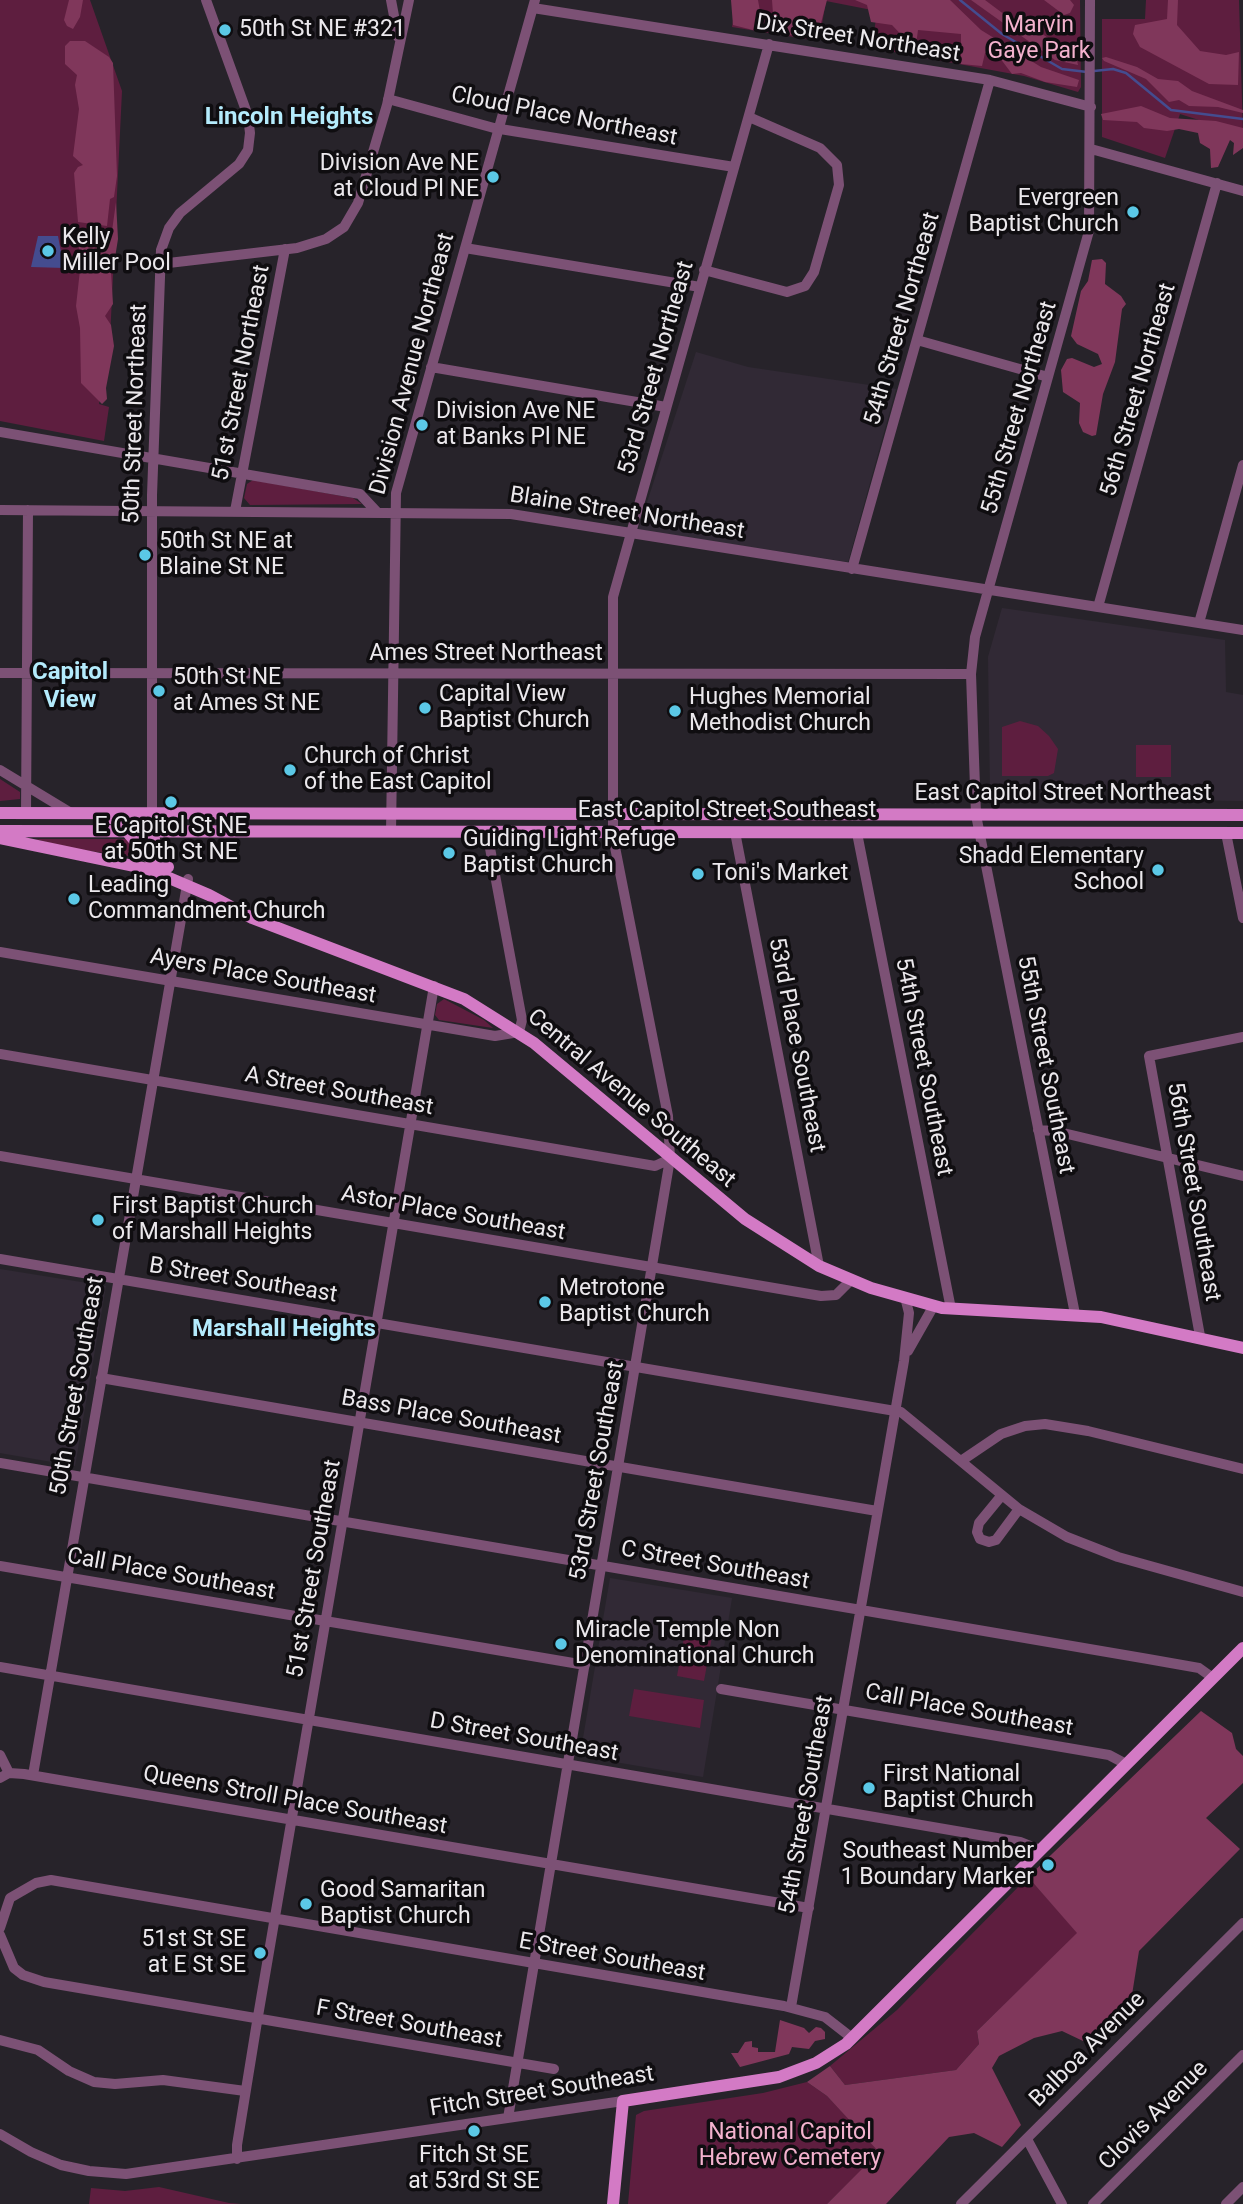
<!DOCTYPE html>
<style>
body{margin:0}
canvas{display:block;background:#27232a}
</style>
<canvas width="1243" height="2204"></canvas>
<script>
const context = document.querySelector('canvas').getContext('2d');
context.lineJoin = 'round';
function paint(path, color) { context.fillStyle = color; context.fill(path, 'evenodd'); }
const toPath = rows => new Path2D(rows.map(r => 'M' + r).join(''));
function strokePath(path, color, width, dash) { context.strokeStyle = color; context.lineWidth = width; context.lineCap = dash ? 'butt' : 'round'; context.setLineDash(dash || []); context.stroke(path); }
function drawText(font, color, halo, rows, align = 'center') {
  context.font = font + ' Roboto,sans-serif'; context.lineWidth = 7; context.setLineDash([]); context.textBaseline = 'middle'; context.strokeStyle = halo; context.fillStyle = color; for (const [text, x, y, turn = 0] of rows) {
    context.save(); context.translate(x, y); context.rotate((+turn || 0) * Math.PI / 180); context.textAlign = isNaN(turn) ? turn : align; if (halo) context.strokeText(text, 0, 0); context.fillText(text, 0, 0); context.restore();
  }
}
paint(toPath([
 [696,352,748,367,896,389,848,562,638,530],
 [1002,608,1225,640,1226,692,1243,695,1243,801,1179,800,1179,789,990,789,988,657],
 [0,1269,106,1286,75,1466,0,1453],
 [610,1578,732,1598,703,1777,580,1756]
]), '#312935');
paint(toPath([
 [0,0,90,0,122,91,110,338,99,404,109,407,104,441,0,421],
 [736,0,1080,0,1081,87,1078,92,1024,76,872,48,877,11,826,1,819,41,732,27],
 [1146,0,1239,0,1243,134,1180,114,1165,158,1102,137,1102,19,1145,19],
 [253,480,353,498,362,504,250,505,244,498,247,484],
 [1020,721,1038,726,1049,736,1058,749,1054,773,1048,776,1002,776,1002,727],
 [1136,745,1171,745,1171,777,1136,777],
 [0,779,20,792,20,799,0,801],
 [35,839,129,839,143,858,74,849],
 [444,999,484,1020,493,1028,439,1020,435,1015,437,1004],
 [685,1632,712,1637,704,1681,677,1676],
 [634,1689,704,1700,700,1728,629,1716],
 [1028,1877,1078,1933,977,2031,979,2044,956,2070,845,2085,830,2066,897,2010],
 [807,2082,827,2096,880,2152,827,2204,628,2204,636,2115,644,2111,763,2093],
 [159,2187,229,2203,241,2204,89,2204,91,2188,125,2191]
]), '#5e1e3f');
paint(toPath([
 [69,0,83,0,80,17,73,29,67,26,64,20],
 [731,0,758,0,761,17,753,30,733,25],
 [772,0,827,0,817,38,783,34,773,14],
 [855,0,950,0,981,30,1041,67,1079,80,1077,87,1045,82,1021,73,1012,74,1000,58,990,52,985,53,982,66,961,64,961,34,918,30,916,45,910,44,892,25,871,22,867,5],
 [971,0,985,0,1005,15,1036,30,1076,56,1078,65,1055,60],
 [1044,0,1070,0,1074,5,1070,13,1064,15],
 [1168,0,1178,0,1177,25,1200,51,1226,55,1239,52,1238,85,1209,84,1140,47,1133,34,1135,25,1167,19],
 [70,41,85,41,109,57,113,63,117,176,114,197,110,199,107,226,78,222,74,173,78,167,83,165,73,156,79,109,75,85,77,75,65,64,65,46],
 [1106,57,1137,67,1158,79,1178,81,1192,91,1243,110,1243,113,1218,107,1189,106,1179,100,1169,102,1146,79,1104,61,1102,58],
 [1141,106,1170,118,1216,121,1243,128,1243,148,1233,155,1234,143,1230,140,1218,167,1211,168,1210,149,1200,143,1198,133,1179,129,1167,131,1144,128,1137,122,1103,120,1101,114],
 [116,202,118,239,114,264,80,263,78,233,112,231],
 [1102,259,1106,263,1105,284,1121,296,1126,304,1122,309,1115,362,1103,394,1096,435,1092,436,1083,432,1079,423,1080,403,1063,392,1061,370,1067,359,1072,358,1094,367,1102,364,1098,354,1077,344,1071,336,1081,291,1088,281,1092,260],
 [80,270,111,272,113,304,105,316,111,325,114,346,106,388,107,399,102,404,81,383,80,328,76,306],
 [1201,1711,1232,1733,1236,1749,1243,1756,1243,1783,1206,1818,1240,1849,1139,1951,1131,2001,1104,2032,1083,2041,1062,2031,1034,2038,999,2056,992,2068,1021,2125,1002,2147,974,2133,949,2137,886,2204,827,2204,879,2152,827,2096,807,2082,830,2066,845,2085,956,2070,979,2044,977,2031,1077,1933,1028,1877],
 [780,2020,804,2028,809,2033,816,2027,821,2028,825,2032,825,2039,815,2041,809,2049,792,2047,789,2054,740,2067,731,2053,738,2053,745,2042,752,2041,752,2047,758,2048,758,2052,775,2052]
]), '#80375b');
paint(toPath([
 [38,236,58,236,64,268,31,267]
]), '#444c8f');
strokePath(toPath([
 [960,0,1002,34,1062,69,1087,72],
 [1094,71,1113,69,1126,73,1171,110,1243,119]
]), '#444c8f', 2.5);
strokePath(toPath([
 [391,0,398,37],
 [533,8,990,80,1091,107],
 [388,99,494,128,734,167],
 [1091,149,1243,191],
 [465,248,700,287],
 [160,264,297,248,326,239,344,227,358,203,387,105,409,0],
 [704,270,787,292,805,286,814,272,839,185,837,165,820,148,749,117],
 [917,340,1048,377],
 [431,367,666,407],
 [0,432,360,494,376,511],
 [0,510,511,514,1243,630],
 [235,511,285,249],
 [852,569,990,80],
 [1098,607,1217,183],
 [1199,623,1243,465],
 [0,673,971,674],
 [0,770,71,813],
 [26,813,28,510],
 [152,832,152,495,161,250,169,228,180,213,239,164,248,150,250,133,248,116,206,0],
 [391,832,396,493,535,0],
 [735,832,819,1266],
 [857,833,951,1309],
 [1226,833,1243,918],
 [0,952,495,1036,519,1032,522,1020,487,832],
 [0,1054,655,1166,670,1159],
 [1038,1130,1055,1131,1243,1176],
 [0,1156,821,1296,836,1295,851,1280],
 [0,1259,901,1412,1019,1509,1067,1537,1118,1557,1243,1592],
 [1075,1314,976,815,971,674,975,637,1089,231,1090,0],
 [1200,1336,1149,1056,1243,1037],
 [908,1351,933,1307],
 [101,1378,877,1511],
 [961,1461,1001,1434,1025,1426,1045,1424,1088,1431,1243,1469],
 [0,1463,1148,1659,1199,1668,1213,1678],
 [1002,1495,979,1523,977,1532,980,1539,989,1542,996,1540,1019,1509],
 [0,1566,585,1665],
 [0,1667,1020,1842,1040,1850],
 [721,1689,1109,1755,1126,1764],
 [0,1755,9,1773],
 [33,1775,188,879],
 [0,1778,9,1773,24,1774,809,1908],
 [0,1928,10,1898,36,1883,51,1880,784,2006,825,2017,852,2038],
 [0,1935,14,1968,23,1975,44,1982,554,2069],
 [791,2007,904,1361,909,1313,906,1301],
 [0,2040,38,2050,69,2071,94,2082,115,2084,163,2080,245,2091],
 [508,2118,670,1159,668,1116,613,837,613,597,769,44],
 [0,2134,31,2152,61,2165,89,2171,126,2174,623,2101],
 [1027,2139,1062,2204],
 [237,2159,237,2145,256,2028,434,986],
 [961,2204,1243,1923],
 [1093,2204,1243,2055],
 [1226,2204,1243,2187]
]), '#7c5175', 10);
strokePath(toPath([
 [0,813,1243,815],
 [104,814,119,822,154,863,165,868],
 [0,831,1243,833],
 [152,832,158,855,168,867],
 [0,838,148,869,209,895,252,918,464,999,534,1043,745,1219,819,1266,871,1288,942,1308,1101,1317,1243,1348],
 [613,2204,623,2101,779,2077,816,2063,846,2044,1243,1648]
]), '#d37ac5', 12);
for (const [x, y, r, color] of [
 [225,30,7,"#5bc8e6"],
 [493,177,7,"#5bc8e6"],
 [1133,212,7,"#5bc8e6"],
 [48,251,7,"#5bc8e6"],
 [422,425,7,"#5bc8e6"],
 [145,555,7,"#5bc8e6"],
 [159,691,7,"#5bc8e6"],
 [425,708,7,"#5bc8e6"],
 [675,711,7,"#5bc8e6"],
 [290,770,7,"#5bc8e6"],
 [171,802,7,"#5bc8e6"],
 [449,853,7,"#5bc8e6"],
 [1158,870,7,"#5bc8e6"],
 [698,874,7,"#5bc8e6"],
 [74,899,7,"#5bc8e6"],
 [98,1220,7,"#5bc8e6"],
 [545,1302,7,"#5bc8e6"],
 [561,1644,7,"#5bc8e6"],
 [869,1788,7,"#5bc8e6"],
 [1048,1865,7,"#5bc8e6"],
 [306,1904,7,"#5bc8e6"],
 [260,1953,7,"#5bc8e6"],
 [474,2131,7,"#5bc8e6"]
]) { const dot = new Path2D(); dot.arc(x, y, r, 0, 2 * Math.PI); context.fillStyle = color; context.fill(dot); strokePath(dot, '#0f0d10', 2.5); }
drawText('23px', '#f4b2ce', '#0f0d10', [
 ["Marvin",1039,26],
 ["Gaye Park",1039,52],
 ["National Capitol",790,2133],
 ["Hebrew Cemetery",790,2159]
]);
drawText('23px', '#ebe8ec', '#0f0d10', [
 ["50th St NE #321",239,30],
 ["Division Ave NE",479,164,"right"],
 ["at Cloud Pl NE",479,190,"right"],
 ["Evergreen",1119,199,"right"],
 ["Baptist Church",1119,225,"right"],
 ["Kelly",62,238],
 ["Miller Pool",62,264],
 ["Division Ave NE",436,412],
 ["at Banks Pl NE",436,438],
 ["50th St NE at",159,542],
 ["Blaine St NE",159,568],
 ["50th St NE",173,678],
 ["at Ames St NE",173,704],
 ["Capital View",439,695],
 ["Baptist Church",439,721],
 ["Hughes Memorial",689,698],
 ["Methodist Church",689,724],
 ["Church of Christ",304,757],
 ["of the East Capitol",304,783],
 ["E Capitol St NE",171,827,"center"],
 ["at 50th St NE",171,853,"center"],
 ["Guiding Light Refuge",463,840],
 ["Baptist Church",463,866],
 ["Shadd Elementary",1144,857,"right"],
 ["School",1144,883,"right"],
 ["Toni's Market",712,874],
 ["Leading",88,886],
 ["Commandment Church",88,912],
 ["First Baptist Church",112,1207],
 ["of Marshall Heights",112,1233],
 ["Metrotone",559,1289],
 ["Baptist Church",559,1315],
 ["Miracle Temple Non",575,1631],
 ["Denominational Church",575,1657],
 ["First National",883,1775],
 ["Baptist Church",883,1801],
 ["Southeast Number",1034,1852,"right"],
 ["1 Boundary Marker",1034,1878,"right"],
 ["Good Samaritan",320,1891],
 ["Baptist Church",320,1917],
 ["51st St SE",246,1940,"right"],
 ["at E St SE",246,1966,"right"],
 ["Fitch St SE",474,2156,"center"],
 ["at 53rd St SE",474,2182,"center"]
], 'left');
drawText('23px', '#ebe8ec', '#0f0d10', [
 ["Dix Street Northeast",858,39,9],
 ["Cloud Place Northeast",564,117,11],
 ["54th Street Northeast",903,319,-74],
 ["Division Avenue Northeast",413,364,-75],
 ["53rd Street Northeast",657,368,-74],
 ["51st Street Northeast",242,373,-79],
 ["56th Street Northeast",1139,390,-74],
 ["55th Street Northeast",1020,408,-74],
 ["50th Street Northeast",136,414,-88],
 ["Blaine Street Northeast",627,514,9],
 ["Ames Street Northeast",486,654],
 ["East Capitol Street Northeast",1063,794],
 ["East Capitol Street Southeast",727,811],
 ["Ayers Place Southeast",263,977,10],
 ["53rd Place Southeast",796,1045,79],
 ["55th Street Southeast",1045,1065,79],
 ["54th Street Southeast",923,1067,79],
 ["A Street Southeast",339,1092,10],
 ["Central Avenue Southeast",631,1099,40],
 ["56th Street Southeast",1193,1192,80],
 ["Astor Place Southeast",453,1214,10],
 ["B Street Southeast",243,1281,9],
 ["50th Street Southeast",78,1386,-80],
 ["Bass Place Southeast",451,1418,10],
 ["53rd Street Southeast",598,1471,-80],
 ["C Street Southeast",715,1566,10],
 ["51st Street Southeast",315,1569,-80],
 ["Call Place Southeast",171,1575,10],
 ["Call Place Southeast",969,1711,10],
 ["D Street Southeast",524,1738,10],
 ["Queens Stroll Place Southeast",295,1801,10],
 ["54th Street Southeast",807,1805,-80],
 ["E Street Southeast",612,1958,10],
 ["F Street Southeast",409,2025,10],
 ["Balboa Avenue",1088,2050,-45],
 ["Fitch Street Southeast",542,2092,-9],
 ["Clovis Avenue",1154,2116,-45]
]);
drawText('bold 24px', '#b4ebfc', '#0f0d10', [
 ["Lincoln Heights",289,118],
 ["Capitol",70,673],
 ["View",70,701],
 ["Marshall Heights",284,1330]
]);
</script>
